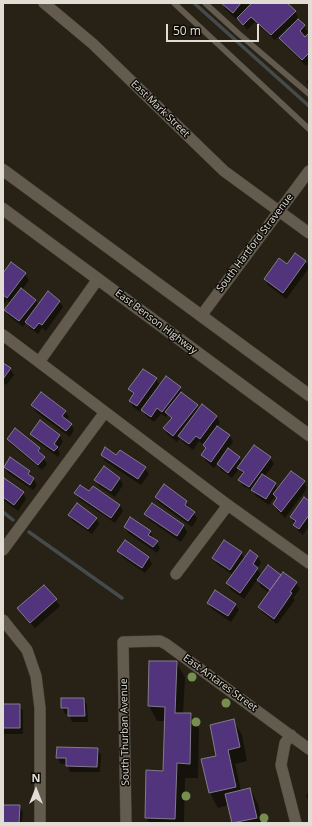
<!DOCTYPE html>
<style>
body{margin:0}
#map{position:relative;width:312px;height:826px;overflow:hidden;background:#282216;font-family:"Open Sans",sans-serif}
canvas{display:block}
.frame{position:absolute;inset:0;border:4px solid #e1ddd5;pointer-events:none}
.north{position:absolute;left:16px;top:770px;width:40px;height:40px;-webkit-text-stroke:3px #0e0c07;paint-order:stroke;rotate:0deg;font-size:11px;font-weight:700;line-height:16px;text-align:center;color:#e1ddd5}
.north::after{content:'';display:block;margin:auto;width:14px;height:18px;background:#e1ddd5;clip-path:polygon(50% 0,100% 100%,50% 72%,0 100%)}
.scale{position:absolute;left:166px;top:24px;width:93px;height:18px;box-sizing:border-box;border:2px solid #e1ddd5;border-top:0;padding-left:5px;font-size:12px;line-height:14px;white-space:nowrap;color:#e1ddd5;-webkit-text-stroke:3px #0e0c07;paint-order:stroke}
</style>
<div id="map">
<canvas width="312" height="826"></canvas>
<div class="frame"></div>
<div class="north">N</div>
<div class="scale">50 m</div>
</div>
<script>
const context = document.querySelector('canvas').getContext('2d');
context.lineJoin = 'round';
function paint(path, color) { context.fillStyle = color; context.fill(path, 'evenodd'); }
const toPath = rows => new Path2D(rows.map(r => 'M' + r).join(''));
function strokePath(path, color, width, dash) { context.strokeStyle = color; context.lineWidth = width; context.lineCap = dash ? 'butt' : 'round'; context.setLineDash(dash || []); context.stroke(path); }
function drawText(font, color, halo, rows, align = 'center') {
  context.font = font + ' "Open Sans",sans-serif'; context.lineWidth = 3; context.setLineDash([]); context.textBaseline = 'middle'; context.strokeStyle = halo; context.fillStyle = color; for (const [text, x, y, turn = 0] of rows) {
    context.save(); context.translate(x, y); context.rotate((+turn || 0) * Math.PI / 180); context.textAlign = isNaN(turn) ? turn : align; if (halo) context.strokeText(text, 0, 0); context.fillText(text, 0, 0); context.restore();
  }
}
paint(toPath([
 [222,3,250,3,241,14,242,15,253,3,285,3,295,11,298,18,297,19,304,26,308,32,304,36,305,38,309,34,309,63,306,66,284,44,280,38,290,28,288,27,275,40,255,22,247,30,238,17,236,19,225,9],
 [309,78,309,85,306,82],
 [296,255,306,262,309,268,286,299,268,285,265,279,288,265],
 [11,264,25,274,29,280,22,290,36,300,38,305,59,301,63,307,46,331,42,328,38,334,30,328,26,323,23,327,9,316,5,310,10,303,7,300,3,306,3,274],
 [3,364,10,369,14,375,6,385,3,383],
 [156,379,160,386,180,388,183,394,197,406,199,409,216,416,220,422,217,427,230,436,233,442,228,449,239,458,242,463,270,458,274,464,264,477,275,484,278,489,304,482,307,488,285,518,278,511,274,504,277,500,275,496,269,505,256,496,254,492,243,486,240,480,243,475,239,469,232,478,221,470,217,464,214,468,206,461,202,455,206,449,204,445,199,441,193,450,183,442,180,438,177,442,168,435,164,429,172,420,168,415,166,417,161,414,154,422,146,416,142,409,140,412,133,407,130,401,133,396,130,389],
 [32,406,65,411,69,417,66,421,71,424,74,430,70,437,36,412],
 [40,422,60,436,63,442,58,449,60,454,58,457,35,440,31,434],
 [8,439,39,449,47,464,42,470,12,445],
 [102,455,117,456,145,468,149,474,141,485,105,461],
 [5,467,29,471,37,485,33,490,8,473],
 [104,468,120,479,123,485,115,497,99,486,96,480],
 [3,481,23,493,26,499,18,511,3,500],
 [75,493,89,493,120,505,123,511,115,523,79,499],
 [156,497,186,502,190,508,189,509,194,513,197,519,192,527,159,503],
 [309,502,309,526,303,535,298,531,291,517],
 [152,505,184,526,187,532,181,542,149,520,146,514],
 [69,515,96,518,99,524,92,534,73,521],
 [125,527,150,531,153,537,153,539,157,542,160,548,157,553,128,533],
 [119,551,149,558,152,564,145,573,122,557],
 [250,552,258,557,261,563,257,568,261,575,282,576,296,583,300,589,293,598,295,600,277,624,263,613,259,607,270,593,261,587,257,580,244,599,230,589,227,583,233,575,217,564,214,558,241,553,245,559],
 [44,586,60,606,35,628,22,615,19,608],
 [208,603,235,604,239,610,231,622,212,609],
 [150,662,176,662,185,677,183,714,191,714,199,729,198,778,185,778,184,823,149,823,146,817,164,772,166,721,157,721,149,706],
 [84,699,87,705,88,722,72,722,69,714,65,714,62,707],
 [3,705,19,705,23,711,23,734,3,734],
 [233,720,242,735,247,761,235,764,241,791,250,789,258,804,262,823,233,823,229,805,218,808,210,793,203,760,218,757],
 [97,749,101,755,100,772,70,772,67,764,61,764,57,758],
 [309,791,309,802,306,796],
 [3,806,19,806,23,812,22,823,3,823]
]), '#0007');
strokePath(toPath([
 [194,3,309,106],
 [3,512,13,520],
 [29,532,122,598]
]), '#454b4c', 3.5);
const building = toPath([
 [221,3,241,3,233,13,221,3],
 [252,3,287,3,296,11,271,35,251,17,243,25,237,18,252,3],
 [298,19,305,25,300,31,305,37,309,33,309,53,302,60,279,38,298,19],
 [295,253,306,261,283,293,264,279,279,258,287,264,295,253],
 [11,262,26,273,7,298,3,295,3,273,11,262],
 [21,288,36,300,19,321,4,310,21,288],
 [48,291,60,301,42,325,39,323,34,329,25,322,48,291],
 [3,363,11,368,3,379,3,363],
 [143,369,157,378,137,406,129,401,134,393,128,389,143,369],
 [166,376,181,387,162,412,157,408,151,417,141,410,166,376],
 [41,392,66,411,62,416,72,424,66,431,31,405,41,392],
 [181,392,198,405,173,436,163,428,172,418,165,412,181,392],
 [202,404,217,416,200,439,196,436,189,444,178,436,202,404],
 [40,420,60,435,54,444,58,447,54,451,30,434,40,420],
 [217,426,230,435,211,462,201,455,206,448,203,445,217,426],
 [15,428,40,448,38,451,45,457,38,465,7,439,15,428],
 [254,445,271,457,249,487,238,480,244,472,237,468,254,445],
 [105,447,116,455,120,450,146,467,138,479,101,455,105,447],
 [228,448,240,457,228,473,217,464,228,448],
 [10,457,30,471,28,474,34,478,30,485,4,467,10,457],
 [104,466,120,478,111,491,94,480,104,466],
 [291,471,305,481,281,512,273,504,277,498,273,494,291,471],
 [262,474,276,483,266,499,251,490,262,474],
 [4,478,24,492,14,505,3,497,3,480,4,478],
 [164,484,187,501,185,505,195,512,188,521,155,497,164,484],
 [80,485,89,491,93,486,120,505,111,518,74,493,80,485],
 [304,497,309,501,309,515,299,529,293,525,296,521,290,517,304,497],
 [77,503,97,518,88,529,68,515,77,503],
 [152,503,184,525,177,536,144,514,152,503],
 [130,517,151,531,148,535,158,541,153,547,124,527,130,517],
 [125,540,149,557,142,568,117,551,125,540],
 [224,540,242,552,230,570,212,558,224,540],
 [250,550,258,556,253,564,258,568,240,593,226,583,250,550],
 [268,565,281,575,270,590,257,580,268,565],
 [283,572,297,582,290,592,292,593,274,619,258,607,283,572],
 [44,585,57,599,30,623,17,608,44,585],
 [215,590,236,604,228,616,207,603,215,590],
 [149,661,177,661,175,713,191,713,190,764,177,763,175,819,145,818,146,770,163,771,165,707,148,706,149,661],
 [61,698,84,698,85,716,68,716,68,708,61,708,61,698],
 [3,704,20,704,20,728,3,728,3,704],
 [234,719,240,747,228,750,236,787,209,793,201,759,216,756,210,725,234,719],
 [57,747,98,748,97,767,66,766,66,758,56,758,57,747],
 [250,788,257,818,232,823,225,794,250,788],
 [3,805,20,805,19,823,3,823,3,805]
]);
paint(building, '#51347c');
strokePath(building, '#817c8b', 1);
const service = toPath([
 [174,3,309,129],
 [205,3,239,34,309,94]
]);
const minor = toPath([
 [44,3,93,44,224,171,309,233],
 [201,316,309,171],
 [3,335,39,362,98,279],
 [39,362,225,503,309,563],
 [3,550,105,412],
 [176,574,228,505],
 [3,620,27,650,36,676,40,708,40,823],
 [291,735,285,743,281,765,296,823],
 [126,823,123,642,160,641,166,644,309,749]
]);
const secondary = toPath([
 [3,170,309,395],
 [3,209,309,435]
]);
strokePath(service, '#433d35', 6);
strokePath(minor, '#433d35', 12);
strokePath(secondary, '#433d35', 13);
strokePath(service, '#635c4e', 5.5);
strokePath(minor, '#635c4e', 11);
strokePath(secondary, '#635c4e', 12);
context.fillStyle = '#768f4f';
for (const [x, y] of [
 [192,677],
 [226,703],
 [196,722],
 [186,796],
 [264,818]
]) { context.beginPath(); context.arc(x, y, 4.5, 0, 2 * Math.PI); context.fill(); }
drawText('10px', '#e1ddd5', '#0e0c07', [
 ["East Mark Street",160,109,44],
 ["South Hartford Stravenue",255,243,-53],
 ["East Benson Highway",156,322,37],
 ["East Antares Street",220,683,36],
 ["South Thurban Avenue",125,732,-91]
]);
</script>
